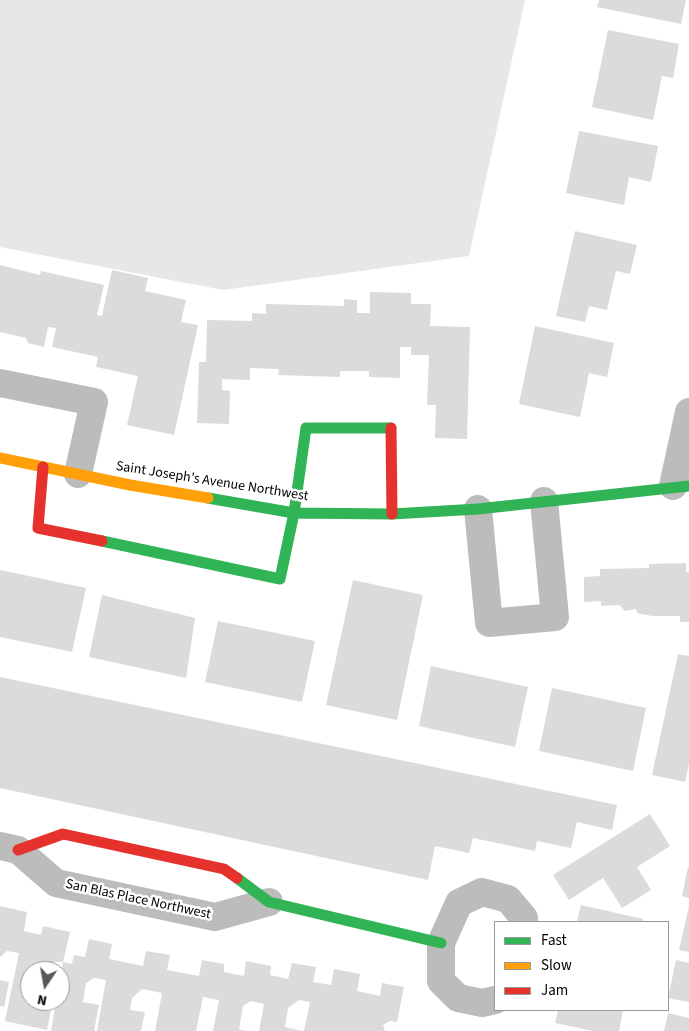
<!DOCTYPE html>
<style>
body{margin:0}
#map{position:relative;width:689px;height:1031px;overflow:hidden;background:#fff;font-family:"Source Sans 3",sans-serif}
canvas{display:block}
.legend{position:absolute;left:494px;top:921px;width:175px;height:90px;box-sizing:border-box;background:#fff;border:1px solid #999;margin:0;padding:6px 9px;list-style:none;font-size:15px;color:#000}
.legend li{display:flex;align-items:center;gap:10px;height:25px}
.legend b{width:25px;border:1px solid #999}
.north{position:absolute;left:20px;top:961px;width:50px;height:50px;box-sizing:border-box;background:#fff;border:1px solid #999;border-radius:50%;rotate:192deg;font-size:14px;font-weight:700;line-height:20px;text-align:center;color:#000}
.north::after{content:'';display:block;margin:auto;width:18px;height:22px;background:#595959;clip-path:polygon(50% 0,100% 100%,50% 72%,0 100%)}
</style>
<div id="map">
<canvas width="689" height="1031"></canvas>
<ul class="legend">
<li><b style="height:6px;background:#30b455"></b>Fast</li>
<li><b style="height:6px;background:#ff9f0a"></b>Slow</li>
<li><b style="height:6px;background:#e5322d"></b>Jam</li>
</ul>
<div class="north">N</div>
</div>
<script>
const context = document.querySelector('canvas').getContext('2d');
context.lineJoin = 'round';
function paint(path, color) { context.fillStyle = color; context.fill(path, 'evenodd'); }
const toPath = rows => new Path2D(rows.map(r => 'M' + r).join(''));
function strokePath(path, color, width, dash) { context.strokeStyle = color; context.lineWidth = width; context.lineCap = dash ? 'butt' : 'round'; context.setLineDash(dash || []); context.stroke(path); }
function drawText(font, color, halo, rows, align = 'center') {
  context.font = font + ' "Source Sans 3",sans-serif'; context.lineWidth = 5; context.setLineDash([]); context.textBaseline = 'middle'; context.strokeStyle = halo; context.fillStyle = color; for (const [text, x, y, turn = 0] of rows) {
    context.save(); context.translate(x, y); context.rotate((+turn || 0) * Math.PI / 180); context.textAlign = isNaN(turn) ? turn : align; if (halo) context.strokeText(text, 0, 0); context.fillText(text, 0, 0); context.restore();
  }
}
paint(toPath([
 [0,0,525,0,469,256,223,290,0,247]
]), '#e7e7e7');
paint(toPath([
 [599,0,686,0,681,24,597,7],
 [608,30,679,44,673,78,662,76,653,120,592,107],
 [579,131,658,146,651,182,629,177,624,205,566,193],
 [575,231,637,245,630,274,616,271,607,310,589,306,585,322,556,316],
 [0,265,40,275,41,271,104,285,97,315,102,316,112,270,148,278,145,291,186,300,181,322,198,325,174,435,127,425,138,376,96,367,98,357,52,347,56,328,48,327,44,347,28,343,26,338,0,332],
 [370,292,411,293,411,304,431,304,430,326,470,327,467,439,435,438,436,405,427,405,429,355,411,355,411,347,400,347,400,378,369,377,369,371,340,371,340,377,278,375,279,369,250,368,250,380,222,379,222,390,230,391,229,424,197,423,199,362,206,362,207,320,252,321,252,313,266,314,266,304,344,306,344,299,357,300,357,313,370,313],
 [535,326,614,343,607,377,589,373,580,417,519,404],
 [686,563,686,572,689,572,689,622,680,622,680,616,652,616,637,613,636,609,625,611,619,605,601,606,601,601,584,602,584,577,600,576,600,569,649,568,649,564],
 [0,570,86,588,72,652,0,637],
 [353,580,423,595,397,720,326,705],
 [102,595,195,618,186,678,89,657],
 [218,621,315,641,302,702,205,682],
 [678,654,689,656,689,764,685,782,652,775],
 [431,666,528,687,515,747,419,726],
 [0,677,617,805,612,830,577,822,571,848,537,841,535,851,473,838,469,853,435,846,428,880,0,788],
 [552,688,646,708,633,771,539,751],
 [650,814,670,846,637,867,651,890,622,908,603,878,569,900,553,875],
 [688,867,689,868,689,898,682,896],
 [581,905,643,919,643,922,577,922],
 [0,906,27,912,24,931,41,935,43,926,70,932,63,962,72,964,74,955,85,957,89,939,112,944,109,959,143,966,146,951,170,955,167,970,199,976,202,960,224,964,224,972,244,976,246,961,271,966,270,975,288,979,292,963,316,967,313,982,331,985,334,969,360,974,357,991,380,996,382,983,404,987,397,1022,390,1021,383,1025,385,1031,304,1031,310,1002,299,1000,288,1008,285,1027,302,1031,259,1031,264,1004,251,1001,243,1006,239,1029,245,1031,213,1031,219,1000,203,997,196,1031,155,1031,162,993,142,989,132,998,130,1010,145,1012,141,1031,97,1031,106,980,94,978,86,983,83,1002,99,1005,94,1031,51,1031,56,1001,60,1001,63,962,55,962,43,971,30,971,30,1001,53,1001,47,1030,5,1021,19,953,7,951,0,957],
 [689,906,689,952,679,950],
 [676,960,689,963,689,1002,668,998],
 [0,980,9,982,4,1007,0,1006],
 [558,1010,623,1010,619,1031,593,1031,555,1023],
 [668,1013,689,1018,689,1031,664,1031]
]), '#dbdbdb');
strokePath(toPath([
 [0,383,94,402,78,474],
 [673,486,689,412],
 [478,509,489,623,555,617,544,501],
 [0,846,18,850,56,883,215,917,269,902],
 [495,1000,482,1003,458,998,441,981,441,943,459,903,482,892,508,899,524,918,524,922]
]), '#bcbcbc', 28);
strokePath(toPath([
 [208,498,294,513,392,514,478,509,689,486],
 [102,541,280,579,294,513,306,428,391,428],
 [237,878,269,902,441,943]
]), '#30b455', 11);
strokePath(toPath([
 [0,458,130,485,208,498]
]), '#ff9f0a', 11);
strokePath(toPath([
 [391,428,392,514],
 [43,467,38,528,102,541],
 [18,850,63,834,224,869,237,878]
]), '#e5322d', 11);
drawText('14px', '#000', '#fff', [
 ["Saint Joseph's Avenue Northwest",212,482,9],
 ["San Blas Place Northwest",138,900,12]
]);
</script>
